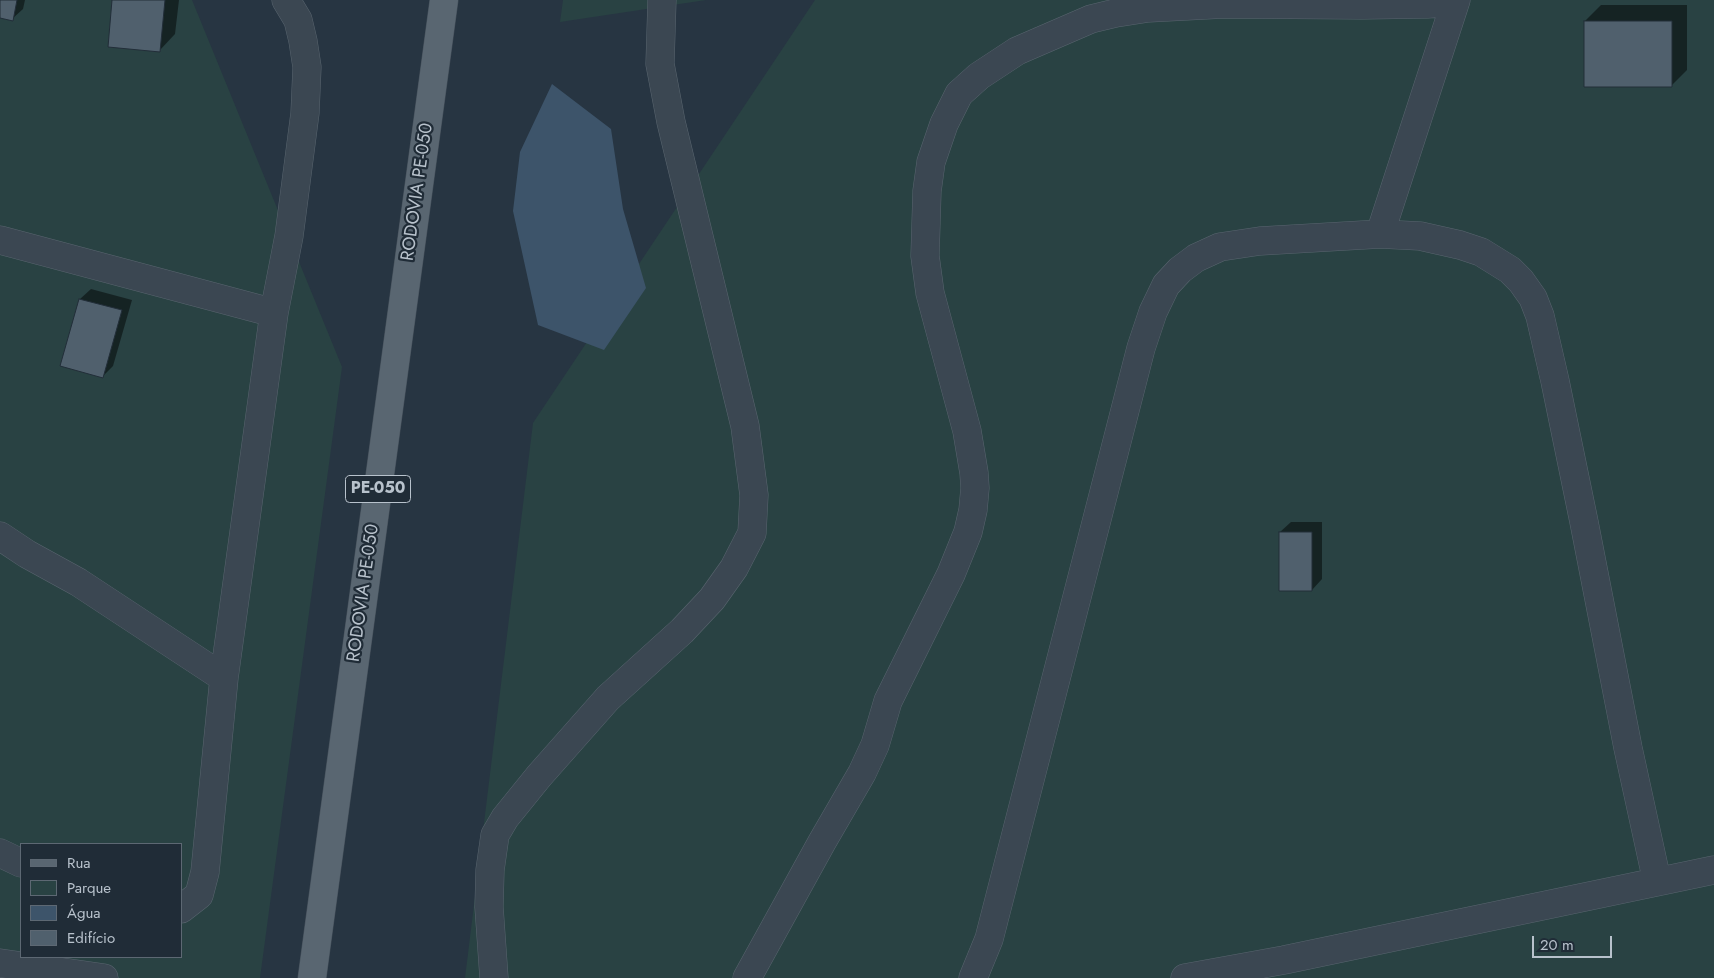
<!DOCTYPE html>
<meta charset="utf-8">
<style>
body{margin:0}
#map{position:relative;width:1714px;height:978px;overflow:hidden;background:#273542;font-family:Jost,sans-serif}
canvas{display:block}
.legend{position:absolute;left:20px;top:843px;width:162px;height:115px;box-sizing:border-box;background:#202c37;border:1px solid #5d6873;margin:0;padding:6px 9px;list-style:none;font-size:15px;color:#b8c2cc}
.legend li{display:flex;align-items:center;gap:10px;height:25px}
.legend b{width:25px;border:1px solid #5d6873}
.scale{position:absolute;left:1532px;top:936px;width:80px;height:22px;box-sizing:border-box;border:2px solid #b8c2cc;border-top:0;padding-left:6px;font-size:15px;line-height:18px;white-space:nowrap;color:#b8c2cc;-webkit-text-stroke:4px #202c37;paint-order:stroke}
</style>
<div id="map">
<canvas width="1714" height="978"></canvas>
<ul class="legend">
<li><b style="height:6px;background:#596671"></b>Rua</li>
<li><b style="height:14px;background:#294243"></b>Parque</li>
<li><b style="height:14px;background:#3d546a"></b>Água</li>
<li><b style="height:14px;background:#50606d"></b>Edifício</li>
</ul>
<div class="scale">20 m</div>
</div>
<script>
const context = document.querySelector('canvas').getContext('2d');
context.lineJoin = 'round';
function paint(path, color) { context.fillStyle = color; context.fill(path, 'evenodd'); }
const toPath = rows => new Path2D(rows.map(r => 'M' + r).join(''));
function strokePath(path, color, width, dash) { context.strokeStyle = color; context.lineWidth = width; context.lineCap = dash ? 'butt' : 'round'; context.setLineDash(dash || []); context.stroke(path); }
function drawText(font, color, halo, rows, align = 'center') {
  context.font = font + ' Jost,sans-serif'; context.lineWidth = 4.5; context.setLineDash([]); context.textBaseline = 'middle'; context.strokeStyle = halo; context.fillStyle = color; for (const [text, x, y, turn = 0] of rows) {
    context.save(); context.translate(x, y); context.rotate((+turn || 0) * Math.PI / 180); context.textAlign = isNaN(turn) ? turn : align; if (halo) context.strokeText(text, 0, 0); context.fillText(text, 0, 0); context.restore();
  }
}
paint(toPath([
 [0,0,192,0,342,367,260,978,0,978],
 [21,844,181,844,181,957,21,957],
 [563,0,706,0,560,22],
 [815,0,1714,0,1714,978,465,978,533,423]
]), '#294243');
paint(toPath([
 [552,84,611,129,623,209,646,288,604,350,538,325,513,211,520,152]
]), '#3d546a');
paint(toPath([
 [0,0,25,0,23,9,12,19,0,17],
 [113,0,179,0,175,34,160,50],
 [1601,5,1687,5,1687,70,1671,86,1585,21],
 [91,289,132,300,113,366,102,377,80,299],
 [1291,522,1322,522,1322,579,1312,590,1280,532]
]), '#0007');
const building = toPath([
 [0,0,17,0,13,21,0,18,0,0],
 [112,0,165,0,160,52,108,47,112,0],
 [1584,21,1672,21,1672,87,1584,87,1584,21],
 [79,299,122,310,103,378,60,366,79,299],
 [1279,532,1312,532,1312,591,1279,591,1279,532]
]);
paint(building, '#50606d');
strokePath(building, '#222e39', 1);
const minor = toPath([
 [1380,234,1456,0],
 [0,240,274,313],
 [0,536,27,554,78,582,224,678],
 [0,853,21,863],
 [181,909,199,895,205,872,224,678,274,313,289,236,305,113,307,67,303,41,298,20,286,0],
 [0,963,104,978],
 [494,978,489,907,490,870,495,835,505,818,539,776,608,698,682,631,712,599,734,568,752,533,754,495,745,426,671,122,660,64,662,0],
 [747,978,822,842,862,773,875,745,888,701,951,574,968,532,973,510,975,488,974,473,967,431,930,293,925,256,927,191,931,162,944,124,959,94,979,76,1017,51,1091,19,1116,13,1148,8,1224,4,1362,5,1427,4,1455,2],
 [973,978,989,939,1141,348,1153,312,1166,285,1180,270,1196,258,1220,247,1260,241,1380,234,1420,236,1460,245,1481,252,1510,270,1521,281,1533,298,1540,316,1555,381,1584,522,1628,748,1657,881],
 [1185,978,1284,960,1714,870]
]);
const major = toPath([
 [312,978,444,0]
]);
strokePath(minor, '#59656f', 29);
strokePath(major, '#45505b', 29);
strokePath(minor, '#3b4752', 28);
strokePath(major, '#596671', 28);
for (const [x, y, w] of [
 [378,489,65]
]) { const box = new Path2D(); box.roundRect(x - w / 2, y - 13.5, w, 27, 4); context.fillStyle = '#202c37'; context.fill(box); strokePath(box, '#b8c2cc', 1); }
drawText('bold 16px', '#b8c2cc', null, [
 ["PE-050",378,489]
]);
drawText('18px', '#b8c2cc', '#202c37', [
 ["RODOVIA PE-050",418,192,-82],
 ["RODOVIA PE-050",364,593,-82]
]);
</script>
